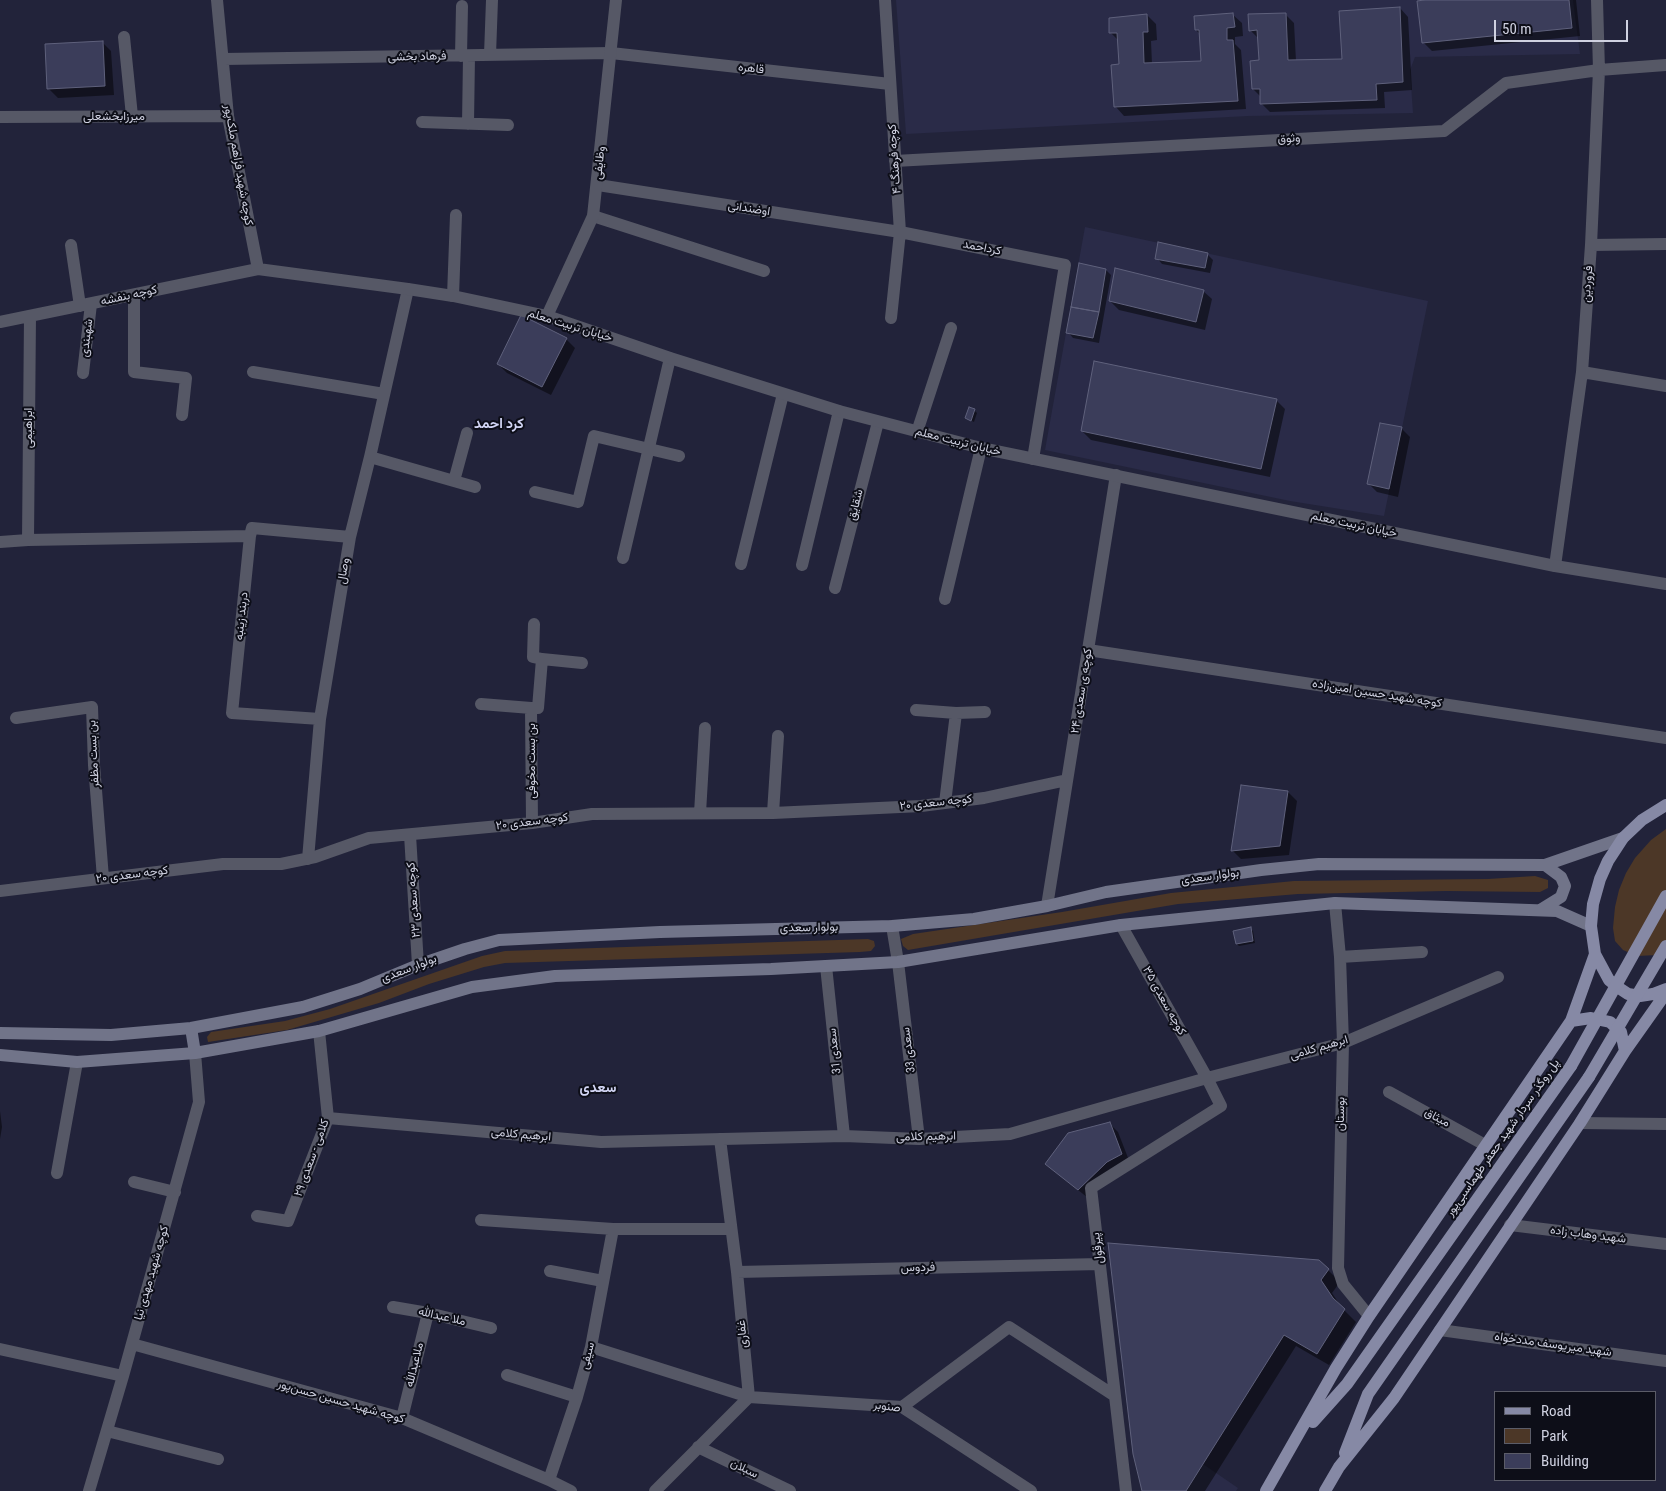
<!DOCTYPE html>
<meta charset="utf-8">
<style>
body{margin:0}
#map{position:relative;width:1666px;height:1491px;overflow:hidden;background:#22233a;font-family:"Roboto Condensed",sans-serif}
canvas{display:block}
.legend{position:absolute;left:1494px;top:1391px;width:162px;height:90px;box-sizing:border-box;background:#0d0e18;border:1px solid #5b5c68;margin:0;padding:6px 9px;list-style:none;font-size:15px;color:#cfd1e0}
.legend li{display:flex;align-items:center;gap:10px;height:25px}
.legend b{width:25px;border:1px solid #5b5c68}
.scale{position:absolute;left:1494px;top:20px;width:134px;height:22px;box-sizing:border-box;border:2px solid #cfd1e0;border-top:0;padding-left:6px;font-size:15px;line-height:18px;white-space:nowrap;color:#cfd1e0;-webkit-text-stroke:4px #0d0e18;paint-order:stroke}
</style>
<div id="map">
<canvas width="1666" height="1491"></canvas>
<ul class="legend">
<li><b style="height:6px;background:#8689a5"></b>Road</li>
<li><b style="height:14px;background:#4c3727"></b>Park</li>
<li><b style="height:14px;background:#3b3d5a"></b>Building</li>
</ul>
<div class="scale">50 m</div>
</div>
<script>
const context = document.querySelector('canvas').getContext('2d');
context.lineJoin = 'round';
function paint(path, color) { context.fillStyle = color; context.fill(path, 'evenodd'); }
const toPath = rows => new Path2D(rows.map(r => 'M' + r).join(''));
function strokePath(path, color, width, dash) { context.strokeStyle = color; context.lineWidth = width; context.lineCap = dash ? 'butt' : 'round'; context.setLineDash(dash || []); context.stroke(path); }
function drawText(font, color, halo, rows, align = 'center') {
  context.font = font + ' "Roboto Condensed",Vazirmatn,sans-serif'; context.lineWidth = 4; context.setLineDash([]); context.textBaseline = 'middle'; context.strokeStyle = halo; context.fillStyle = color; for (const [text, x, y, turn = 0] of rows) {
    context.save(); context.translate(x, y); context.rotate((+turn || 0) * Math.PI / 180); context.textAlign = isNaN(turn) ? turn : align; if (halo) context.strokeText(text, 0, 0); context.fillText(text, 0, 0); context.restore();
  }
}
paint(toPath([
 [896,0,1573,0,1580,54,1415,57,1410,70,1413,113,1248,116,906,134],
 [1085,227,1428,301,1384,516,1290,501,1045,450],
 [1203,1464,1238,1488,1236,1491,1186,1491]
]), '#2a2b48');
paint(toPath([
 [1666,829,1666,952,1658,955,1637,956,1623,950,1615,941,1613,928,1615,907,1619,890,1626,873,1635,858,1651,840],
 [1535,876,1548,880,1548,888,1540,892,1446,891,1298,894,1178,904,908,950,903,946,901,939,913,934,1062,912,1171,893,1294,881,1488,879],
 [868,939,874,941,875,946,871,951,860,952,505,963,484,967,429,984,379,1003,287,1030,208,1042,207,1037,211,1032,285,1021,330,1009,482,956,505,951]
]), '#4c3727');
paint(toPath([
 [1437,0,1576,0,1580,36,1432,51,1423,42],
 [1400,8,1408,17,1412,90,1384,92,1385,108,1270,112,1261,103,1261,97,1253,89,1260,61,1259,39,1250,30,1285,14,1294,23,1296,61,1343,61],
 [1147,15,1156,24,1157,40,1151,41,1152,64,1202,63,1201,35,1196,30,1233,15,1242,23,1243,36,1235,37,1235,44,1241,50,1246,109,1124,116,1116,107,1113,66,1121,65,1119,41,1110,32],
 [102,42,111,51,114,95,58,98,49,89],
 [1207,254,1213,260,1210,273,1162,264,1157,258],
 [1106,270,1111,275,1099,343,1073,338,1068,332],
 [1203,291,1212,299,1205,330,1119,310,1110,301],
 [566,339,575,348,551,395,507,373,498,364],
 [1276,400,1285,409,1270,477,1091,440,1082,431],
 [974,410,977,413,974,422,966,418],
 [1401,428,1410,437,1398,497,1377,492,1368,483],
 [1288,792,1297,801,1289,855,1241,859,1232,850],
 [1250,929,1253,931,1255,943,1239,946,1237,944],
 [0,1111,2,1127,0,1139],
 [1109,1123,1118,1132,1130,1163,1088,1198,1046,1164],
 [1328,1270,1340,1282,1332,1293,1342,1308,1356,1322,1329,1365,1296,1346,1205,1491,1143,1491]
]), '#0007');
const building = toPath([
 [1424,0,1569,0,1572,28,1422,43,1417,1,1424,0],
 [1400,7,1403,82,1376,84,1377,100,1260,104,1260,89,1252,89,1250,61,1259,60,1257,30,1249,31,1248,14,1286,13,1288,60,1342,59,1339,11,1400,7],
 [1233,13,1235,27,1227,28,1227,40,1233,40,1238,101,1114,107,1111,65,1119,64,1117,33,1109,33,1109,18,1147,14,1148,32,1143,32,1144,63,1201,61,1199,30,1195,30,1194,16,1233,13],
 [103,41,105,86,47,89,45,44,103,41],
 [1158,242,1208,253,1205,268,1155,259,1158,242],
 [1079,263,1106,269,1099,312,1071,307,1079,263],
 [1115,268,1204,290,1196,322,1109,301,1115,268],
 [1071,307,1099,312,1093,338,1066,333,1071,307],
 [521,315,567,338,542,387,497,364,521,315],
 [1094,361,1277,399,1261,469,1081,431,1094,361],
 [969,407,975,409,971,421,965,418,969,407],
 [1380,423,1402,427,1389,489,1367,484,1380,423],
 [1241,785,1288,791,1280,846,1231,851,1241,785],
 [1251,927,1253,941,1236,944,1233,931,1251,927],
 [1110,1122,1122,1154,1107,1162,1078,1190,1045,1164,1068,1133,1110,1122],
 [1108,1243,1319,1260,1329,1269,1321,1280,1333,1298,1345,1309,1317,1354,1284,1335,1186,1491,1142,1491,1133,1454,1108,1243]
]);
paint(building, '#3b3d5a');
strokePath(building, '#5f617c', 1);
strokePath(toPath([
 [217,0,228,116],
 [885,0,900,232,891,318],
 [124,37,132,116],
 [490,55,492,0],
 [461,56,462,6],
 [224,59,611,53,890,84],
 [422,122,508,125],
 [468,124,469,56],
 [895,161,1444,131,1506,83,1599,70,1666,65],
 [598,185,900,232,1065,265,1033,459],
 [593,216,764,271],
 [71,245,80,306],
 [1591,245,1666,244],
 [134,295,134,372,186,378,182,415],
 [453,296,456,215],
 [30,316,28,540,250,536],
 [0,322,258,269],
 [253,372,384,394],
 [1582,372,1666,386],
 [83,373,91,304],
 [917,432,951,328],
 [370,457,475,487],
 [454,481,467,433],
 [535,492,578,502,594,436,679,456],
 [0,542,28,540],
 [623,558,670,358],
 [741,564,783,394],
 [802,565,839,411],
 [1555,566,1582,372,1591,245,1599,70,1597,0],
 [835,588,878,422],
 [945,599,981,448],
 [1088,650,1666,738],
 [542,659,582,663],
 [481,704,531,708],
 [916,710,956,713,985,712],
 [16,718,92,707,94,765,103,878],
 [320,719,232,713,250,536,252,528,350,537],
 [945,803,956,713],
 [700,813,705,728],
 [773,813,778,736],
 [532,823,531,708,538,708,542,659,533,657,534,624],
 [410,835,418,965],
 [308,859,320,719,350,537,370,457,408,289],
 [0,891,223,864,281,864,315,857,369,838,532,823,592,814,773,813,921,806,984,798,1067,780],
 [1335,903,1340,957,1343,1043,1338,1268,1343,1284,1369,1316],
 [1047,906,1116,475],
 [1121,925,1207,1078,1221,1106,1091,1188,1126,1491],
 [892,926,898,962,919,1139],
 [1340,957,1422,952],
 [826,966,844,1136],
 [1389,1092,1485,1145],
 [328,1118,601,1142,844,1136,919,1139,1010,1134,1207,1078,1343,1043,1498,977],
 [1580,1123,1666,1124],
 [57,1173,77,1062],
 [134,1182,175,1192],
 [257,1216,288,1221,328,1118,319,1031],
 [481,1220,613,1229,731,1229],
 [1510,1225,1666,1244],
 [550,1271,603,1281],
 [737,1272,1100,1264],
 [393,1307,428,1313,491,1328],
 [1440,1330,1666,1361],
 [132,1344,402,1418,549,1480,571,1491],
 [591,1347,749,1397,902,1407,1031,1491],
 [0,1349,123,1376],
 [507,1375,577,1397],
 [902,1407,1009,1327,1115,1396],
 [402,1418,428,1313],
 [107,1431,218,1459],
 [698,1447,790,1491],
 [549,1480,577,1397,591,1347,613,1229],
 [89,1491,123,1376,199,1102,195,1053],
 [655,1491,749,1397,737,1272,720,1139]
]), '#565866', 12);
strokePath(toPath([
 [0,117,228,116,258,269,408,289,453,296,547,316,670,358,839,411,981,448,1555,566,1666,584],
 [547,316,593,216,616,0]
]), '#565866', 12);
strokePath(toPath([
 [1540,910,1561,897,1565,886,1561,877,1545,865],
 [191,1028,195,1053],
 [0,1033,111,1035,191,1028,303,1007,360,989,418,965,465,949,499,940,660,932,892,926,974,919,1047,906,1106,892,1261,870,1319,864,1545,865,1623,838],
 [0,1055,77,1062,195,1053,319,1031,472,987,555,976,771,969,898,962,1121,925,1335,903,1557,911,1591,926]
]), '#717489', 12);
strokePath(toPath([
 [1666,805,1642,820,1623,838,1608,861,1600,879,1593,904,1591,926,1595,954,1609,980,1619,988,1628,994,1640,996,1653,994,1666,989],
 [1571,1021,1591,1018,1610,1022,1621,1032,1625,1051],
 [1313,1422,1347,1384,1571,1066],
 [1345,1453,1368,1394,1589,1077],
 [1266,1491,1336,1368,1369,1316,1571,1021,1595,954],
 [1325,1491,1339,1467,1394,1398,1580,1123,1625,1051,1666,993]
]), '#8689a5', 12);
strokePath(toPath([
 [1571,1066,1666,896],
 [1589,1077,1666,946]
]), '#8689a5', 12);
drawText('12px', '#cfd1e0', '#0d0e18', [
 ["فرهاد بخشی",417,57,-1],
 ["قاهره",751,69,6],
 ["میرزابخشعلی",114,117],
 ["وثوق",1289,139,-3],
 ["کوچه فرهنگ ۴",895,159,-94],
 ["وظایفی",600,163,-84],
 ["کوچه شهید فراهم ملک‌پور",238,165,80],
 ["اوضندانی",749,209,9],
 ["کرداحمد",982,248,11],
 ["فروردین",1588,284,-86],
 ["کوچه بنفشه",129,296,-12],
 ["خیابان تربیت معلم",570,326,17],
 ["شهبندی",87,338,-83],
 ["ابراهیمی",29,428,-90],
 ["خیابان تربیت معلم",958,442,14],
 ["شقایق",856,505,-76],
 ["خیابان تربیت معلم",1354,525,12],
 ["وصال",344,571,-81],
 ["دربند زینبه",242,616,-84],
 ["کوچه ی سعدی ۲۴",1082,691,-81],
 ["کوچه شهید حسین امین‌زاده",1377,694,9],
 ["بن بست مظفر",94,754,-93],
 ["بن بست مخوفی",532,761,-90],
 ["کوچه سعدی ۲۰",936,803,-6],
 ["کوچه سعدی ۲۰",532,822,-7],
 ["کوچه سعدی ۲۰",132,875,-7],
 ["بولوار سعدی",1210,877,-8],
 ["کوچه سعدی ۲۳",414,900,-94],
 ["بولوار سعدی",809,928,-1],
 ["بولوار سعدی",409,969,-21],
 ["کوچه سعدی ۳۵",1164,1001,61],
 ["ابرهیم کلامی",1319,1048,-16],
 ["سعدی 33",909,1050,-97],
 ["سعدی 31",835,1051,-96],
 ["بوستان",1341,1114,-89],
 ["میثاق",1437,1118,29],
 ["ابرهیم کلامی",521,1135,5],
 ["ابرهیم کلامی",926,1137,-1],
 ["پل روگذر سردار شهید جعفر طهماسبی‌پور",1503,1138,-55],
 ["کلامی - سعدی ۲۹",312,1158,-70],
 ["شهید وهاب زاده",1588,1235,7],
 ["پیرقول",1098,1248,-97],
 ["فردوس",918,1268,-1],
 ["کوچه شهید مهدی نیا",152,1273,-74],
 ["ملا عبدالله",442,1317,13],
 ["غفاری",743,1334,-95],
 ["شهید میریوسف مددخواه",1553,1345,8],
 ["سیفی",588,1356,-76],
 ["ملاعبدالله",415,1365,-76],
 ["کوچه شهید حسین حسن‌پور",341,1402,16],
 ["صنوبر",887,1407,7],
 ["سبلان",744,1469,26]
]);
drawText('bold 14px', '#d2d5f4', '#0d0e18', [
 ["کرد احمد",499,424],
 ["سعدی",598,1088]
]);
</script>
